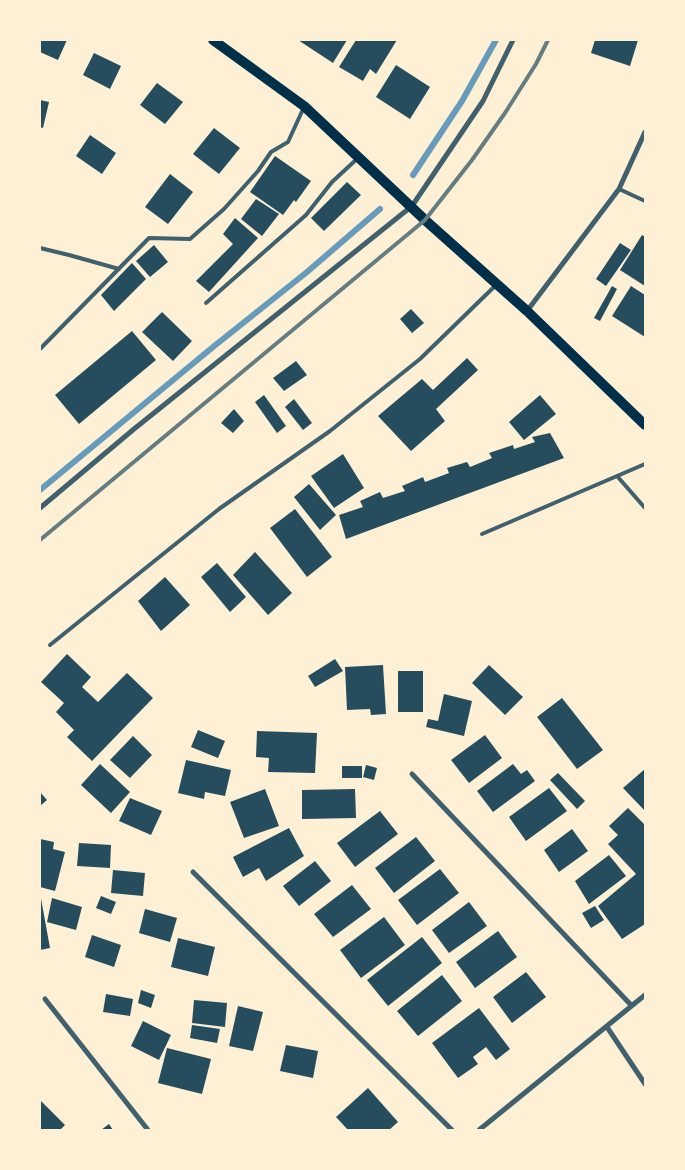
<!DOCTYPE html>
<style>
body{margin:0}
#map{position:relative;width:685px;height:1170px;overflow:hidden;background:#fdf0d5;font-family:Lato,sans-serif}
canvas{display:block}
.frame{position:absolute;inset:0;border:41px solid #fdf0d5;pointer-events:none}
</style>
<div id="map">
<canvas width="685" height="1170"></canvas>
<div class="frame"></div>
</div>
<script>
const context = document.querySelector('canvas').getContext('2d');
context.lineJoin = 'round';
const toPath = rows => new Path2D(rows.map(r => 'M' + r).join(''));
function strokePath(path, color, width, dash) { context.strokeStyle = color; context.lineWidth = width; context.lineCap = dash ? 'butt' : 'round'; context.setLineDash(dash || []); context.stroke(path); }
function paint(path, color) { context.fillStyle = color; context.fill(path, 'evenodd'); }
strokePath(toPath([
 [413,175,462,101,496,40],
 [40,490,213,347,307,272,380,209]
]), '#669bbc', 6);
paint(toPath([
 [40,40,67,40,58,60,40,52],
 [298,40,347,40,333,63],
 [356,40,397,40,376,74,370,69,363,81,339,67],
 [595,40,638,40,630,66,591,53],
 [94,53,121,66,110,89,83,75],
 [396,65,430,87,410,119,376,97],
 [157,83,183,102,165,124,140,105],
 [40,100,49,102,43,128,40,127],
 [214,128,240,148,219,174,193,154],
 [90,135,116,153,102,174,76,156],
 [275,156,311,181,296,202,294,200,283,215,250,192],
 [170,174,193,192,168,224,145,207],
 [347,182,361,195,324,231,311,218],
 [256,199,279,214,262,236,241,219],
 [235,218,258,238,209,292,196,281,233,244,223,234],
 [642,235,645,237,645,286,620,270],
 [620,243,631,250,606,286,596,279],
 [154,245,168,262,150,277,136,261],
 [132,263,146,279,114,311,101,295],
 [612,286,617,289,600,321,594,318],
 [631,286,645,295,645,337,612,316],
 [411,309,424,323,412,333,400,319],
 [162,312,192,341,173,361,142,332],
 [132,331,156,360,79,424,55,395],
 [467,358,478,370,436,409,445,421,411,451,378,416,422,379,433,390],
 [296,361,307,375,284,391,273,378],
 [264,395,286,426,277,433,255,402],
 [540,395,556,414,524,440,509,422],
 [294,399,312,423,303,430,285,407],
 [234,409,244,421,233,433,221,423],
 [550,433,564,458,346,539,339,515,363,507,360,501,380,492,383,498,405,491,402,486,423,477,425,482,449,473,447,468,467,462,470,467,492,458,489,453,513,445,514,449,535,442,532,437],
 [343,454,364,488,334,508,311,476],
 [309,484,336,515,320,530,294,497],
 [295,509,332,557,307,577,270,528],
 [255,552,292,593,268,615,233,575],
 [217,563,246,597,230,612,201,577],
 [165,577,190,605,161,631,138,601],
 [67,654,91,677,82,687,98,702,127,673,153,698,92,761,67,737,74,730,56,712,64,703,41,682],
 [335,659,343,671,315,687,308,676],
 [383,665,386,714,371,715,370,709,347,710,345,667],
 [489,665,523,697,505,715,472,683],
 [398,671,423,671,423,712,398,712],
 [444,694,472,701,464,736,426,727,428,719,438,721],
 [562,698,603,750,577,769,537,717],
 [198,730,225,741,218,758,191,747],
 [257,731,317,733,315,773,268,772,269,758,256,757],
 [485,735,502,758,469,783,451,760],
 [133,736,152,755,130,778,110,760],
 [186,760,231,770,225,796,205,792,204,799,178,793],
 [100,764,130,792,111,813,81,785],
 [513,764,521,774,527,770,535,781,493,812,477,791],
 [366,765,377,768,374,780,363,777],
 [342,766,362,766,362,778,342,778],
 [645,769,645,811,623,788],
 [558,773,585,801,577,809,550,780],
 [549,788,567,811,526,841,509,817],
 [265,789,279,826,244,838,230,802],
 [355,789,356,818,302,819,302,790],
 [40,792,47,800,40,806],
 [130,798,162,811,151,835,119,821],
 [628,808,645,825,645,924,622,939,598,906,636,874,608,844,618,835,609,826],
 [380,811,398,834,355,867,337,843],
 [289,828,304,856,266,881,259,868,243,877,233,857],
 [572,829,588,851,559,872,544,850],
 [416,837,435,861,394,893,375,868],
 [40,839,54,842,53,849,65,852,55,891,40,887],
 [79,843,111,845,110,868,77,866],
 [609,855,626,876,589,904,575,881],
 [315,861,331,881,299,906,283,886],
 [440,869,459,893,417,925,398,900],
 [113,870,145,873,143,896,111,893],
 [352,885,371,909,333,937,314,914],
 [40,893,50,948,40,950],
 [101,896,116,902,111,914,96,908],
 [52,898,82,907,76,930,47,922],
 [469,902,487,926,449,953,432,930],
 [595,906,604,920,591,928,582,913],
 [145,909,177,918,170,942,139,933],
 [384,917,405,945,361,978,340,950],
 [498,931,517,957,475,988,456,962],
 [92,935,121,945,114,967,85,957],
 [422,937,442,963,388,1006,367,980],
 [178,938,215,947,208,976,171,967],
 [526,972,546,997,512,1023,493,997],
 [442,975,462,1001,418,1036,397,1011],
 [141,990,155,995,151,1008,138,1003],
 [106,994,133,999,130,1016,103,1012],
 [194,1000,227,1003,225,1027,192,1023],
 [238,1006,263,1012,253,1051,229,1046],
 [479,1008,510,1049,496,1060,486,1047,473,1057,478,1064,458,1078,432,1043],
 [143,1021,171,1035,159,1060,131,1046],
 [192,1025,220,1029,217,1043,190,1038],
 [286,1045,318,1051,313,1078,280,1071],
 [167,1048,211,1059,202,1094,158,1083],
 [368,1088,398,1122,389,1130,348,1130,336,1117],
 [40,1100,65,1125,60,1130,40,1130],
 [109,1124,113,1130,101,1130]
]), '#264d5e');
strokePath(toPath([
 [619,189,645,201],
 [40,248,69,255,119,269],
 [206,303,306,215,332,182,358,158],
 [40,349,149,238,190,239,224,209,258,171,271,152,288,142,304,107],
 [617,476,645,508],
 [482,534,645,464],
 [50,645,219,509,330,431,420,359,495,286]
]), '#3f606c', 4);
strokePath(toPath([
 [527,311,619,189,645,132],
 [40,508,134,429,412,206,483,101,513,40],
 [412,774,631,1005],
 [193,872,452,1130],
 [45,999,148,1130],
 [607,1027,645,1084],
 [479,1130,645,995]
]), '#3f606c', 5);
strokePath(toPath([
 [213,40,304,106,425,220,527,311,645,425]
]), '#003049', 10);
strokePath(toPath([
 [40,540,425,220,472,160,505,113,536,64,548,40]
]), '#657d81', 4);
</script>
